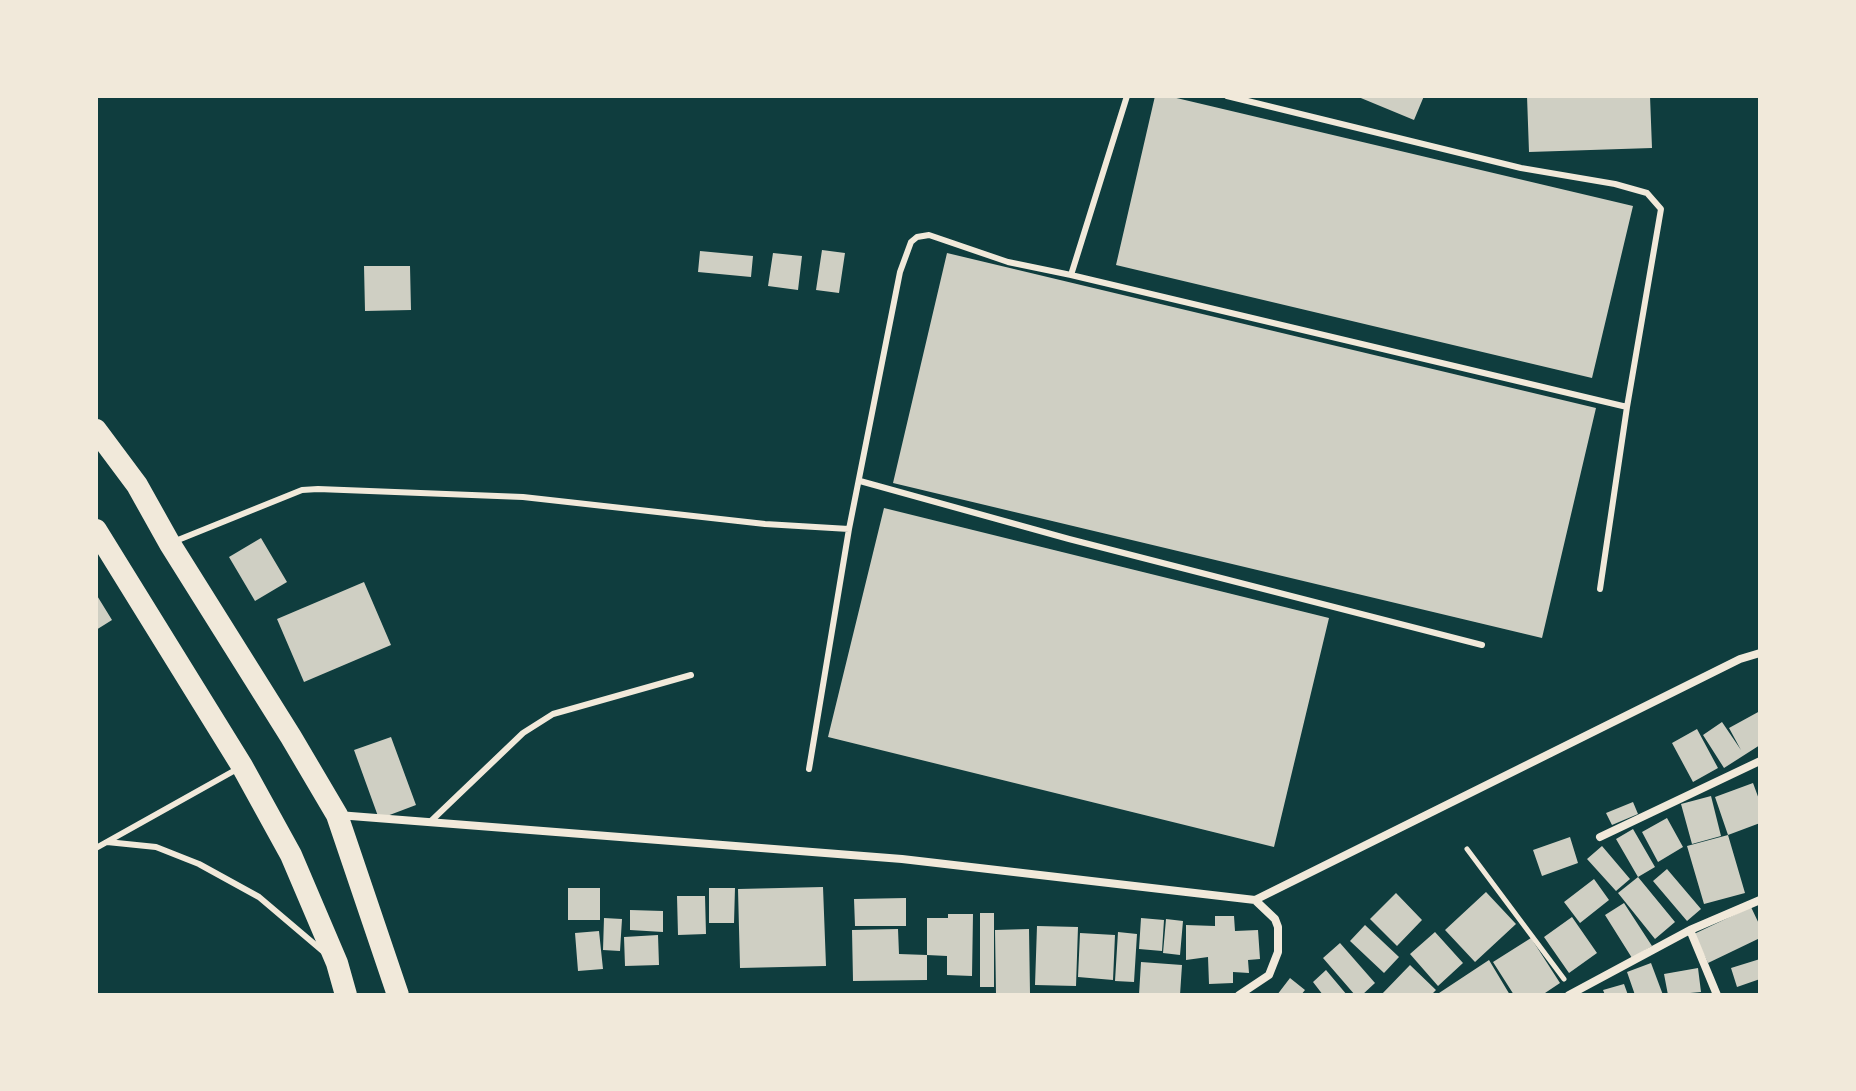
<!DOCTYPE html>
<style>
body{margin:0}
#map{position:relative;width:1856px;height:1091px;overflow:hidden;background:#0f3d3e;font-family:Arial,sans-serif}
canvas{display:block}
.frame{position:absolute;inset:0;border:98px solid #f1e9da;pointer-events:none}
</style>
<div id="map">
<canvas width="1856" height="1091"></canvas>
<div class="frame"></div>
</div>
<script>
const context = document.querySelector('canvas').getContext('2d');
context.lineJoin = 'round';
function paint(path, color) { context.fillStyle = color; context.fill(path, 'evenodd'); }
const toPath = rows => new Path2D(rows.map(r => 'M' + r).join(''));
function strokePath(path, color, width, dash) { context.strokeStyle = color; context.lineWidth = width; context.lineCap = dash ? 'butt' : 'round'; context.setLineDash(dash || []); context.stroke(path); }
paint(toPath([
 [1155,96,1168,96,1633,206,1592,378,1116,265],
 [1356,96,1424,96,1414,120],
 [1527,96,1650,96,1652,148,1529,152],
 [822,250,845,253,839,293,816,290],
 [700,251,753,256,751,277,698,272],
 [773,253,802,256,798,290,768,286],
 [947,253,1596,408,1542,638,893,483],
 [364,266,410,266,411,310,365,311],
 [884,508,1329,618,1274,847,828,737],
 [261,538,287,582,255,601,229,557],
 [364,582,391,645,304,682,277,619],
 [96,594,112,620,96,630],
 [1760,711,1760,745,1724,768,1703,735,1722,722,1741,750,1729,728],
 [1697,729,1718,768,1693,782,1672,743],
 [391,737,416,805,379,819,354,750],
 [1753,783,1760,802,1760,823,1728,835,1715,797],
 [1711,796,1721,836,1692,844,1681,804],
 [1633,802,1638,814,1612,825,1606,813],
 [1667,818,1683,847,1658,862,1642,832],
 [1633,829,1655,867,1638,877,1616,839],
 [1728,835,1745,893,1704,904,1687,846],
 [1570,837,1578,863,1542,876,1533,850],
 [1602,846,1630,879,1616,891,1587,859],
 [1667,869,1701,909,1687,921,1653,881],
 [1638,877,1675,922,1655,939,1618,893],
 [1594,879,1609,900,1580,923,1564,902],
 [823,887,826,966,740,968,738,889],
 [568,888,600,888,600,920,568,920],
 [709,888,735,888,734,923,709,923],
 [1486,892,1516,924,1475,962,1445,930],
 [1396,893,1422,920,1397,946,1370,919],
 [677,896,705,896,706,934,678,935],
 [906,898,906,926,855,926,854,899],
 [1624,903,1652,946,1632,958,1605,915],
 [1751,907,1760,926,1760,938,1708,963,1694,934],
 [630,910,663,911,663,932,630,930],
 [980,913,994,913,994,987,980,987],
 [948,914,973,914,972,976,947,975,947,956,927,955,927,918,948,918],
 [1215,916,1234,916,1235,931,1258,930,1260,959,1248,960,1249,973,1233,972,1233,983,1209,984,1208,957,1186,960,1186,925,1215,926],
 [1572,917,1597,953,1569,973,1544,937],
 [604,918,622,919,620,951,603,950],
 [1141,918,1164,920,1162,951,1139,949],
 [1166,919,1183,921,1180,955,1163,953],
 [1365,925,1399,957,1384,973,1350,941],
 [1037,926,1078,927,1076,986,1035,985],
 [898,929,899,954,927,955,927,980,853,981,852,930],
 [1029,929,1030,993,996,994,995,930],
 [599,931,603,969,578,971,575,933],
 [1118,932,1137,934,1134,982,1115,981],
 [1435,932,1463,963,1438,986,1410,954],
 [1080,933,1115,935,1113,980,1078,977],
 [658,935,659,965,625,966,624,937],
 [1531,938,1560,983,1542,995,1514,995,1493,962],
 [1340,943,1375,983,1362,995,1355,995,1323,958],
 [1760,959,1760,979,1737,987,1731,968],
 [1489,960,1510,995,1436,995],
 [1141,962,1182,965,1180,995,1139,995],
 [1651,963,1663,995,1635,995,1627,972],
 [1410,965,1436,990,1431,995,1381,995],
 [1698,968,1701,992,1668,995,1664,974],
 [1326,970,1347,995,1323,995,1313,982],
 [1290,978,1305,990,1301,995,1277,995],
 [1624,984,1628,995,1605,995,1603,990]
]), '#cfcfc3');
strokePath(toPath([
 [1467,849,1564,979]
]), '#f1e9da', 5);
strokePath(toPath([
 [1071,275,1627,407,1661,209,1647,193,1615,184,1521,168,1227,96],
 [860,481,1069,539,1482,645],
 [173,542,302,490,318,489,523,497,765,524,849,529,900,272,911,242,917,237,929,235,1008,262,1071,275,1127,96],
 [1600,589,1627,407],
 [809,769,849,529],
 [430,822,523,733,553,714,691,675],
 [107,842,156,847,199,864,259,897,325,953],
 [96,848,239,768]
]), '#f1e9da', 6);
strokePath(toPath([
 [338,815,902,859,1255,900,1275,919,1278,927,1278,952,1269,975,1239,995],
 [1600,837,1760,761],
 [1255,900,1740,659,1760,653],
 [1690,930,1717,995],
 [1569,995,1690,930,1760,900]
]), '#f1e9da', 8);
strokePath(toPath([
 [96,430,137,485,170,544,291,737,337,815,398,995],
 [96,530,242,766,291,855,337,963,346,995]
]), '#f1e9da', 22);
</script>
